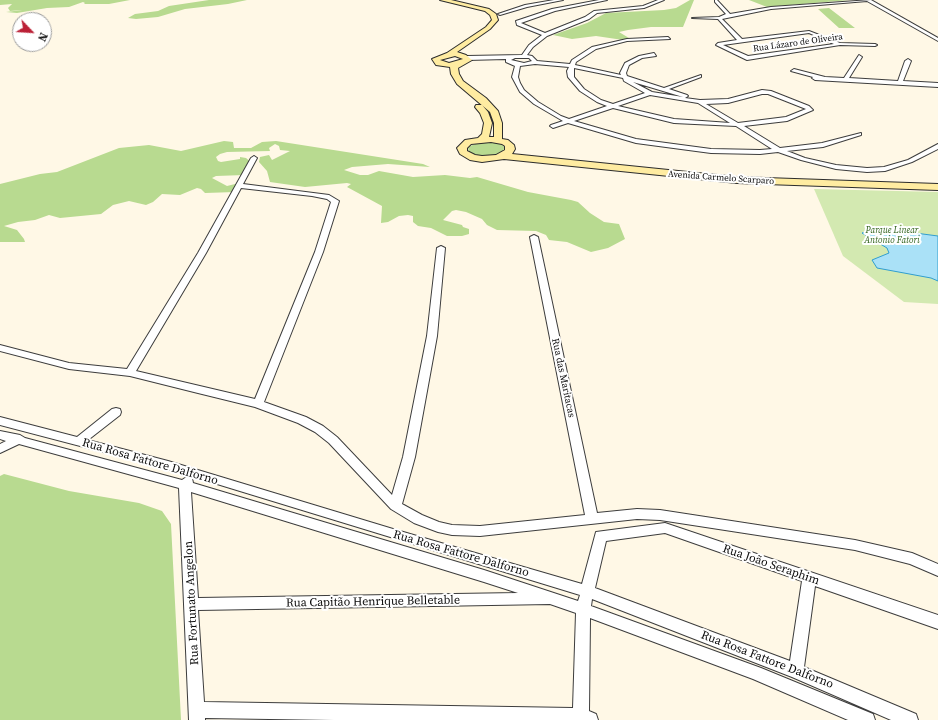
<!DOCTYPE html>
<meta charset="utf-8">
<style>
body{margin:0}
#map{position:relative;width:938px;height:720px;overflow:hidden;background:#fff8e6;font-family:"Source Serif 4",serif}
canvas{display:block}
.north{position:absolute;left:12px;top:12px;width:40px;height:40px;box-sizing:border-box;background:#fff;border:1px solid #9d9d9d;border-radius:50%;rotate:115deg;font-size:11px;font-weight:700;line-height:16px;text-align:center;color:#0a0a0a}
.north::after{content:'';display:block;margin:auto;width:14px;height:18px;background:#bb2036;clip-path:polygon(50% 0,100% 100%,50% 72%,0 100%)}
</style>
<div id="map">
<canvas width="938" height="720"></canvas>
<div class="north">N</div>
</div>
<script>
const context = document.querySelector('canvas').getContext('2d');
context.lineJoin = 'round';
function paint(path, color) { context.fillStyle = color; context.fill(path, 'evenodd'); }
const toPath = rows => new Path2D(rows.map(r => 'M' + r).join(''));
function strokePath(path, color, width, dash) { context.strokeStyle = color; context.lineWidth = width; context.lineCap = dash ? 'butt' : 'round'; context.setLineDash(dash || []); context.stroke(path); }
function drawText(font, color, halo, rows, align = 'center') {
  context.font = font + ' "Source Serif 4",serif'; context.lineWidth = 4; context.setLineDash([]); context.textBaseline = 'middle'; context.strokeStyle = halo; context.fillStyle = color; for (const [text, x, y, turn = 0] of rows) {
    context.save(); context.translate(x, y); context.rotate((+turn || 0) * Math.PI / 180); context.textAlign = isNaN(turn) ? turn : align; if (halo) context.strokeText(text, 0, 0); context.fillText(text, 0, 0); context.restore();
  }
}
paint(toPath([
 [814,189,938,192,938,304,904,302,843,256]
]), '#d3e9b1');
paint(toPath([
 [0,0,130,0,109,4,84,4,85,3,83,2,69,7,47,8,17,13,6,12,22,10,10,11,8,8,12,4,0,5],
 [209,0,247,0,228,4,185,9,158,17,136,19,128,18,135,14,158,11,169,6],
 [690,0,694,0,683,27,651,27,628,30,619,32,629,38,623,40,596,36,572,39,553,35,587,23,606,13,664,10,676,8],
 [749,0,850,0,767,7],
 [829,8,855,28,839,28,818,9],
 [224,141,233,142,234,148,251,148,262,142,276,141,423,164,430,167,388,164,352,167,344,170,360,175,368,175,379,171,413,177,445,175,470,178,477,177,528,192,571,200,578,202,590,213,604,222,619,224,625,239,608,248,591,252,567,242,549,240,546,235,536,231,497,230,487,225,482,219,466,212,456,210,452,211,443,220,462,225,463,227,469,229,469,234,462,236,447,236,431,228,418,226,413,222,413,216,408,215,399,216,388,222,381,223,382,206,347,187,351,184,347,183,305,187,270,182,267,171,259,162,260,157,269,155,272,160,290,151,280,150,279,146,275,144,269,148,270,151,227,152,220,154,216,157,218,161,221,162,240,159,240,157,246,158,253,164,252,169,244,175,216,176,212,178,227,186,239,183,235,192,205,193,201,189,197,188,180,195,162,194,153,202,146,205,129,201,113,205,101,214,60,218,49,215,35,220,18,222,4,226,17,230,24,239,25,242,0,242,0,184,40,174,57,172,119,148,149,145,181,151],
 [482,141,499,143,505,147,505,149,502,153,493,156,480,157,469,153,468,147],
 [4,474,69,491,139,503,162,511,171,524,181,720,0,720,0,476]
]), '#b8da90');
const water = toPath([
 [879,228,887,234,900,231,938,236,938,281,931,278,877,268,872,260,889,253,887,248,862,233,879,228]
]);
paint(water, '#aae1f7');
strokePath(water, '#309ecf', 1);
const street = toPath([
 [554,0,563,0,527,7,500,15,498,14,525,5,554,0],
 [599,0,607,0,555,11,521,23,545,33,585,17,594,11,643,6,658,0,664,0,644,8,597,13,589,19,547,36,533,47,527,55,532,56,537,61,570,64,572,60,592,47,627,39,668,37,670,39,627,41,596,49,576,62,575,65,621,75,620,73,625,63,639,56,654,53,656,56,642,58,629,65,626,73,627,76,664,88,701,75,701,77,669,89,687,95,688,96,685,98,700,100,728,99,762,90,771,91,809,106,813,110,787,121,744,126,780,148,822,143,861,133,861,135,823,147,787,151,805,158,836,165,867,168,884,167,908,160,938,144,938,149,912,162,885,171,867,172,836,169,801,160,778,152,760,154,711,153,636,143,568,123,553,128,550,126,551,125,563,121,534,104,520,92,512,77,515,66,506,62,506,59,467,60,464,58,467,56,522,55,529,45,542,35,517,25,516,21,552,9,599,0],
 [515,58,529,58,532,61,524,63,511,60,515,58],
 [535,64,569,67,567,71,568,77,580,91,597,102,607,106,569,119,561,116,538,102,524,90,520,83,518,77,520,66,535,64],
 [574,68,623,78,624,81,645,93,613,104,601,100,584,89,574,77,574,68],
 [633,82,683,97,652,92,633,82],
 [762,94,768,94,806,109,786,117,738,123,706,104,728,103,762,94],
 [650,95,698,103,730,123,674,119,618,106,650,95],
 [613,108,674,123,736,126,772,149,760,150,711,149,636,139,574,121,613,108],
 [715,0,717,0,730,14,771,7,871,0,938,38,938,41,867,1,771,9,722,19,742,39,809,31,840,43,875,44,877,45,875,46,840,45,747,60,716,45,718,43,737,40,718,19,692,18,719,17,726,14,715,2,715,0],
 [809,33,834,44,748,56,723,45,809,33],
 [859,55,862,57,849,78,898,81,905,61,908,59,911,61,903,81,938,83,938,87,815,80,812,78,813,77,791,71,794,69,825,77,844,78,859,55],
 [254,156,257,158,243,184,329,195,339,201,323,252,264,402,306,417,323,426,337,437,392,495,403,457,427,336,437,248,441,246,445,248,437,336,415,457,402,504,422,515,439,522,452,525,480,526,585,515,530,237,534,235,538,237,597,513,637,509,660,510,855,540,912,553,938,564,938,576,910,564,855,550,660,520,637,519,480,536,452,535,438,532,414,523,391,509,329,443,315,432,298,423,255,407,198,393,130,376,69,369,0,351,0,345,69,363,127,369,198,253,251,158,254,156],
 [241,188,312,196,327,199,331,202,315,252,255,399,136,371,206,253,241,188],
 [116,408,120,409,121,412,120,415,88,440,168,461,393,529,582,584,596,532,665,523,938,615,938,629,815,586,804,667,916,714,918,720,891,720,792,677,592,599,591,606,761,668,873,714,875,720,848,720,753,679,590,618,589,711,596,714,598,720,334,720,205,718,205,720,189,720,179,488,19,444,0,453,0,444,6,441,0,439,0,431,20,435,25,438,182,480,188,476,192,478,193,483,484,570,578,601,580,595,168,469,0,425,0,417,77,437,112,409,116,408],
 [191,492,484,582,518,593,198,598,191,492],
 [665,533,802,581,790,661,595,588,606,541,665,533],
 [550,604,576,613,573,708,204,702,198,610,550,604]
]);
const secondary = toPath([
 [440,0,451,0,489,9,496,14,498,20,490,29,457,52,466,55,472,60,458,68,459,74,463,81,486,98,498,111,502,123,502,139,508,140,514,145,515,149,512,154,737,177,938,184,938,190,737,183,504,159,482,162,470,160,460,154,457,148,465,140,478,138,482,134,484,123,480,113,475,107,476,105,482,105,488,112,492,123,489,137,494,137,494,123,490,112,457,84,451,74,450,67,436,65,432,59,447,53,486,27,492,20,490,15,485,11,440,0],
 [455,56,463,59,449,63,440,60,455,56],
 [491,142,502,144,505,146,505,150,496,155,482,156,475,155,467,151,467,148,471,144,491,142]
]);
strokePath(street, '#3d3d3d', 2);
strokePath(secondary, '#2c2c2c', 2);
paint(street, '#fff');
paint(secondary, '#ffeca1');
drawText('9px', '#0a0a0a', '#fff', [
 ["Rua Lázaro de Oliveira",798,43,-8],
 ["Avenida Carmelo Scarparo",721,178,4]
]);
drawText('italic 9px', '#2f611a', '#fff', [
 ["Parque Linear",892,231],
 ["Antonio Fatori",892,241]
]);
drawText('10px', '#0a0a0a', '#fff', [
 ["Rua das Maritacas",563,378,78]
]);
drawText('12px', '#0a0a0a', '#fff', [
 ["Rua Rosa Fattore Dalforno",150,462,16],
 ["Rua Rosa Fattore Dalforno",461,554,16],
 ["Rua João Seraphim",771,565,19],
 ["Rua Capitão Henrique Belletable",373,602,-1],
 ["Rua Fortunato Angelon",192,603,-93],
 ["Rua Rosa Fattore Dalforno",767,660,21]
]);
</script>
